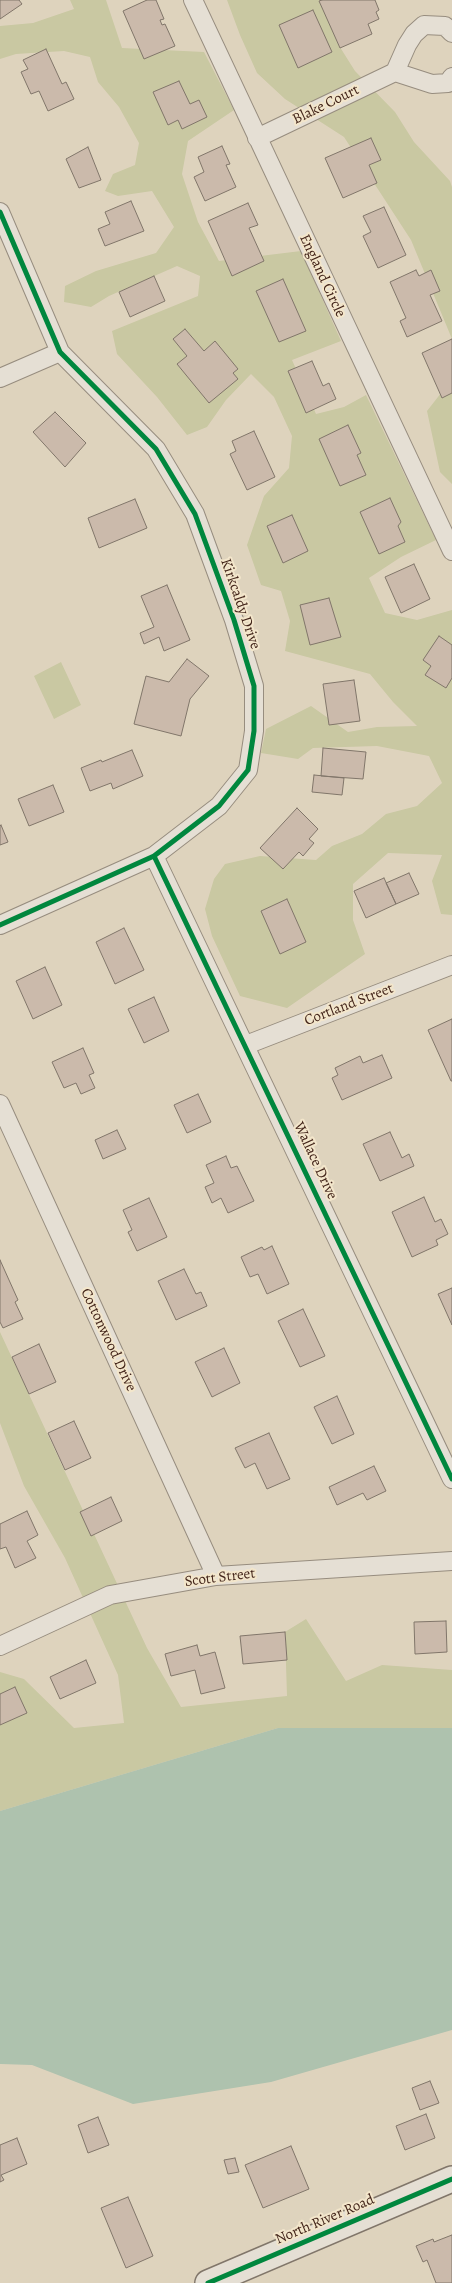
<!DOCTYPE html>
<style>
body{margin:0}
canvas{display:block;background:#ded3bd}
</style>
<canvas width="452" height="2283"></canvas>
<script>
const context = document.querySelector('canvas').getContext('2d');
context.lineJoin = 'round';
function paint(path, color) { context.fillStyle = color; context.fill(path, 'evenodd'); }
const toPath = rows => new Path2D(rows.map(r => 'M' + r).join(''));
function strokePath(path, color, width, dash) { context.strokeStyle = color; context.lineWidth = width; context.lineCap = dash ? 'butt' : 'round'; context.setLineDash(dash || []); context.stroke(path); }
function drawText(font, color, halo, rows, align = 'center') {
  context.font = font + ' Alegreya,serif'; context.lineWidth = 4; context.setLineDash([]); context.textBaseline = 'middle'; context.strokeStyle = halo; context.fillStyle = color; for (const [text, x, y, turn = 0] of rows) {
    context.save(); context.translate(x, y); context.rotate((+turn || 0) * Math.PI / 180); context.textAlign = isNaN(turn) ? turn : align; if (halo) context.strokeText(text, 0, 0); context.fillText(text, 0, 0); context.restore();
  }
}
paint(toPath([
 [70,0,106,0,122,48,204,52,234,110,188,141,182,174,198,222,219,261,301,251,341,341,292,360,316,414,344,407,366,395,436,540,401,557,369,578,385,613,417,620,452,610,452,915,441,914,432,881,442,855,388,853,353,884,353,920,365,954,287,1008,240,996,212,936,205,909,214,879,225,864,260,856,316,860,332,846,362,834,386,814,417,806,442,783,429,756,377,746,313,748,298,759,261,753,266,729,311,706,348,732,377,727,417,726,393,702,370,674,285,651,290,621,281,591,261,585,247,545,264,496,289,468,292,436,274,397,251,374,226,400,207,427,187,435,157,397,117,354,112,331,198,296,200,276,177,266,109,296,91,307,64,302,65,286,96,271,156,253,174,227,152,191,118,196,105,191,113,174,135,165,139,143,119,107,98,82,90,57,64,51,16,54,0,59,0,26,33,23,74,9],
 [227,0,362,0,338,44,355,71,395,112,414,142,450,181,452,187,452,339,411,240,344,137,285,99,257,73,240,35],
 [452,379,452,484,440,472,427,411],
 [61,662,81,705,54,719,34,676],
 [0,1332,147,1648,181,1707,287,1696,285,1632,306,1619,346,1681,382,1665,452,1670,452,1728,278,1728,0,1811,0,1672,24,1679,74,1728,124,1723,118,1675,65,1558,24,1486,0,1423]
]), '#c9c8a2');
paint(toPath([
 [278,1728,452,1728,452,2030,271,2082,133,2104,32,2065,0,2064,0,1811]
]), '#aec2ae');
const building = toPath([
 [0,0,19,0,22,4,0,19,0,0],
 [147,0,156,0,164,19,160,20,162,25,165,24,175,46,144,59,123,11,147,0],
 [322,0,375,0,379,10,376,12,379,19,368,24,372,34,340,48,319,1,322,0],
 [313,10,332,52,298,68,279,25,313,10],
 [46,49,62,84,66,82,74,99,48,111,39,91,31,94,21,72,28,69,23,60,46,49],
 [179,81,190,104,199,100,207,117,182,129,178,120,168,125,153,92,179,81],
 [371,138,381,160,369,165,377,183,343,198,325,158,371,138],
 [222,146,230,164,226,165,236,187,205,201,194,177,204,172,198,157,222,146],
 [88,147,101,180,79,188,66,159,88,147],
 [131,201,144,231,105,246,98,229,110,224,105,212,131,201],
 [248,203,258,225,249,228,264,261,232,276,208,221,248,203],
 [384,207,406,255,378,268,363,236,371,232,363,216,384,207],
 [416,270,419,276,431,270,440,291,430,295,442,321,407,337,400,321,406,318,390,282,416,270],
 [154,276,165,301,130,317,119,292,154,276],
 [283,279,306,331,279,342,256,291,283,279],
 [185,329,204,351,215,341,238,369,233,373,238,379,209,403,177,364,187,356,173,339,185,329],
 [452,339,452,393,442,398,422,353,452,339],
 [312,361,323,386,329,383,336,399,306,413,288,371,312,361],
 [55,412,86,443,65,467,33,432,55,412],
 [348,425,361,453,357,455,366,475,340,486,319,439,348,425],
 [254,431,275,477,247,490,230,454,236,451,232,441,254,431],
 [390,498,401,522,398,526,405,542,379,554,360,512,390,498],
 [135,499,147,528,99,548,88,518,135,499],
 [292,515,308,551,283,563,267,526,292,515],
 [414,564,430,599,401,613,385,577,414,564],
 [167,585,190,640,164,651,159,637,144,644,140,633,154,627,141,596,167,585],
 [329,598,341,637,310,645,300,605,329,598],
 [439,636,452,645,452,678,446,688,425,675,431,666,423,660,439,636],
 [187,659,209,676,190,699,181,736,134,724,146,676,169,682,187,659],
 [354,680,360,721,329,725,323,684,354,680],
 [323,748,366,752,363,779,321,776,323,748],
 [132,750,143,776,113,789,111,783,90,791,81,768,101,760,102,762,132,750],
 [314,775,344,778,342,795,312,792,314,775],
 [53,785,64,812,29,826,18,799,53,785],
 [297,808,318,829,309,839,314,843,303,856,299,852,283,869,260,848,297,808],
 [1,825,8,842,0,845,0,826,1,825],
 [409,873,419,894,396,904,386,883,409,873],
 [384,878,396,904,366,918,354,891,384,878],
 [287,899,306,942,280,954,261,911,287,899],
 [124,928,144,970,115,984,96,942,124,928],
 [45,967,62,1005,33,1019,16,981,45,967],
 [154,997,169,1031,144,1043,128,1009,154,997],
 [452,1019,452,1081,451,1081,428,1030,452,1019],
 [83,1048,94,1073,89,1075,95,1088,81,1094,76,1083,64,1088,52,1062,83,1048],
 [382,1055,392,1078,342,1100,332,1078,338,1075,335,1068,360,1056,363,1063,382,1055],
 [198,1094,211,1122,187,1133,174,1105,198,1094],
 [117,1130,126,1149,103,1159,95,1140,117,1130],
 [390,1132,402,1158,409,1154,414,1166,380,1181,363,1144,390,1132],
 [226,1156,231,1168,237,1166,254,1201,228,1213,221,1198,212,1203,205,1187,214,1183,206,1165,226,1156],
 [424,1197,435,1222,441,1219,448,1234,436,1240,438,1245,412,1257,392,1212,424,1197],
 [149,1198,167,1237,137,1251,128,1232,132,1230,123,1210,149,1198],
 [272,1246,289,1284,267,1294,258,1274,250,1277,241,1257,262,1247,264,1250,272,1246],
 [0,1260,18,1300,15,1302,23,1319,3,1328,0,1322,0,1260],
 [184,1269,196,1294,201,1292,207,1306,176,1320,158,1281,184,1269],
 [452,1288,452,1325,438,1294,452,1288],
 [303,1309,325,1356,300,1367,278,1321,303,1309],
 [39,1344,56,1382,29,1394,12,1357,39,1344],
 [224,1348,240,1383,212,1397,195,1362,224,1348],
 [337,1396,354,1434,332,1444,314,1407,337,1396],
 [74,1421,91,1458,65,1470,48,1433,74,1421],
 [269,1433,290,1479,267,1489,255,1463,245,1468,235,1448,269,1433],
 [374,1466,386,1491,367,1500,363,1493,337,1505,329,1487,374,1466],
 [111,1497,122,1521,91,1536,80,1512,111,1497],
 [27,1511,38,1535,27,1541,36,1558,15,1568,6,1547,0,1549,0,1524,27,1511],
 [446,1621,447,1652,415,1654,414,1622,446,1621],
 [285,1632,287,1660,243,1664,240,1636,285,1632],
 [197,1645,200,1656,215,1652,225,1688,201,1694,195,1670,171,1676,165,1654,197,1645],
 [86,1660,96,1683,60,1699,50,1677,86,1660],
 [15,1687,27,1713,0,1725,0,1694,15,1687],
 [430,2081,439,2103,420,2110,412,2088,430,2081],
 [426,2114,435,2138,405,2150,396,2126,426,2114],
 [98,2117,109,2145,88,2153,78,2125,98,2117],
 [17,2138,27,2164,1,2175,4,2180,0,2182,0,2145,17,2138],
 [291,2146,309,2189,263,2208,245,2165,291,2146],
 [235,2158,239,2172,228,2174,224,2160,235,2158],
 [128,2197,153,2256,126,2268,101,2208,128,2197],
 [452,2235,452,2283,436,2283,427,2260,423,2262,416,2246,433,2239,434,2242,452,2235]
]);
paint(building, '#cbbaab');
strokePath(building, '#81766a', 1);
const street = toPath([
 [193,0,452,551],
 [395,72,432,84,448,83,452,77],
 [257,138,395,72,407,45,414,34,424,25,445,26,452,33],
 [0,212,60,352,156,449,195,514,234,620,254,686,254,731,248,770,219,806,154,856,0,925],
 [0,378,60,352],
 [154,856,452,1479],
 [246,1045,452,965],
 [0,1104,216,1576],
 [0,1646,110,1595,216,1576,452,1561]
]);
const secondary = toPath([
 [208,2283,452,2179]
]);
strokePath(street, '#978d7f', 20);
strokePath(secondary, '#81766a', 28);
strokePath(street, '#e5dfd4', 18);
strokePath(secondary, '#e5dfd4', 25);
strokePath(toPath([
 [0,212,60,352,156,449,195,514,234,620,254,686,254,731,248,770,219,806,154,856,0,925],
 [154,856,452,1479],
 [208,2283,452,2179]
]), '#00873e', 5);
drawText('15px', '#422419', '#f3e6cb', [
 ["Blake Court",326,105,-26],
 ["England Circle",322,276,65],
 ["Kirkcaldy Drive",240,604,71],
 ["Cortland Street",349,1005,-21],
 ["Wallace Drive",315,1161,65],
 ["Cottonwood Drive",108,1340,65],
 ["Scott Street",220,1578,-7],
 ["North River Road",325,2220,-23]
]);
</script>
